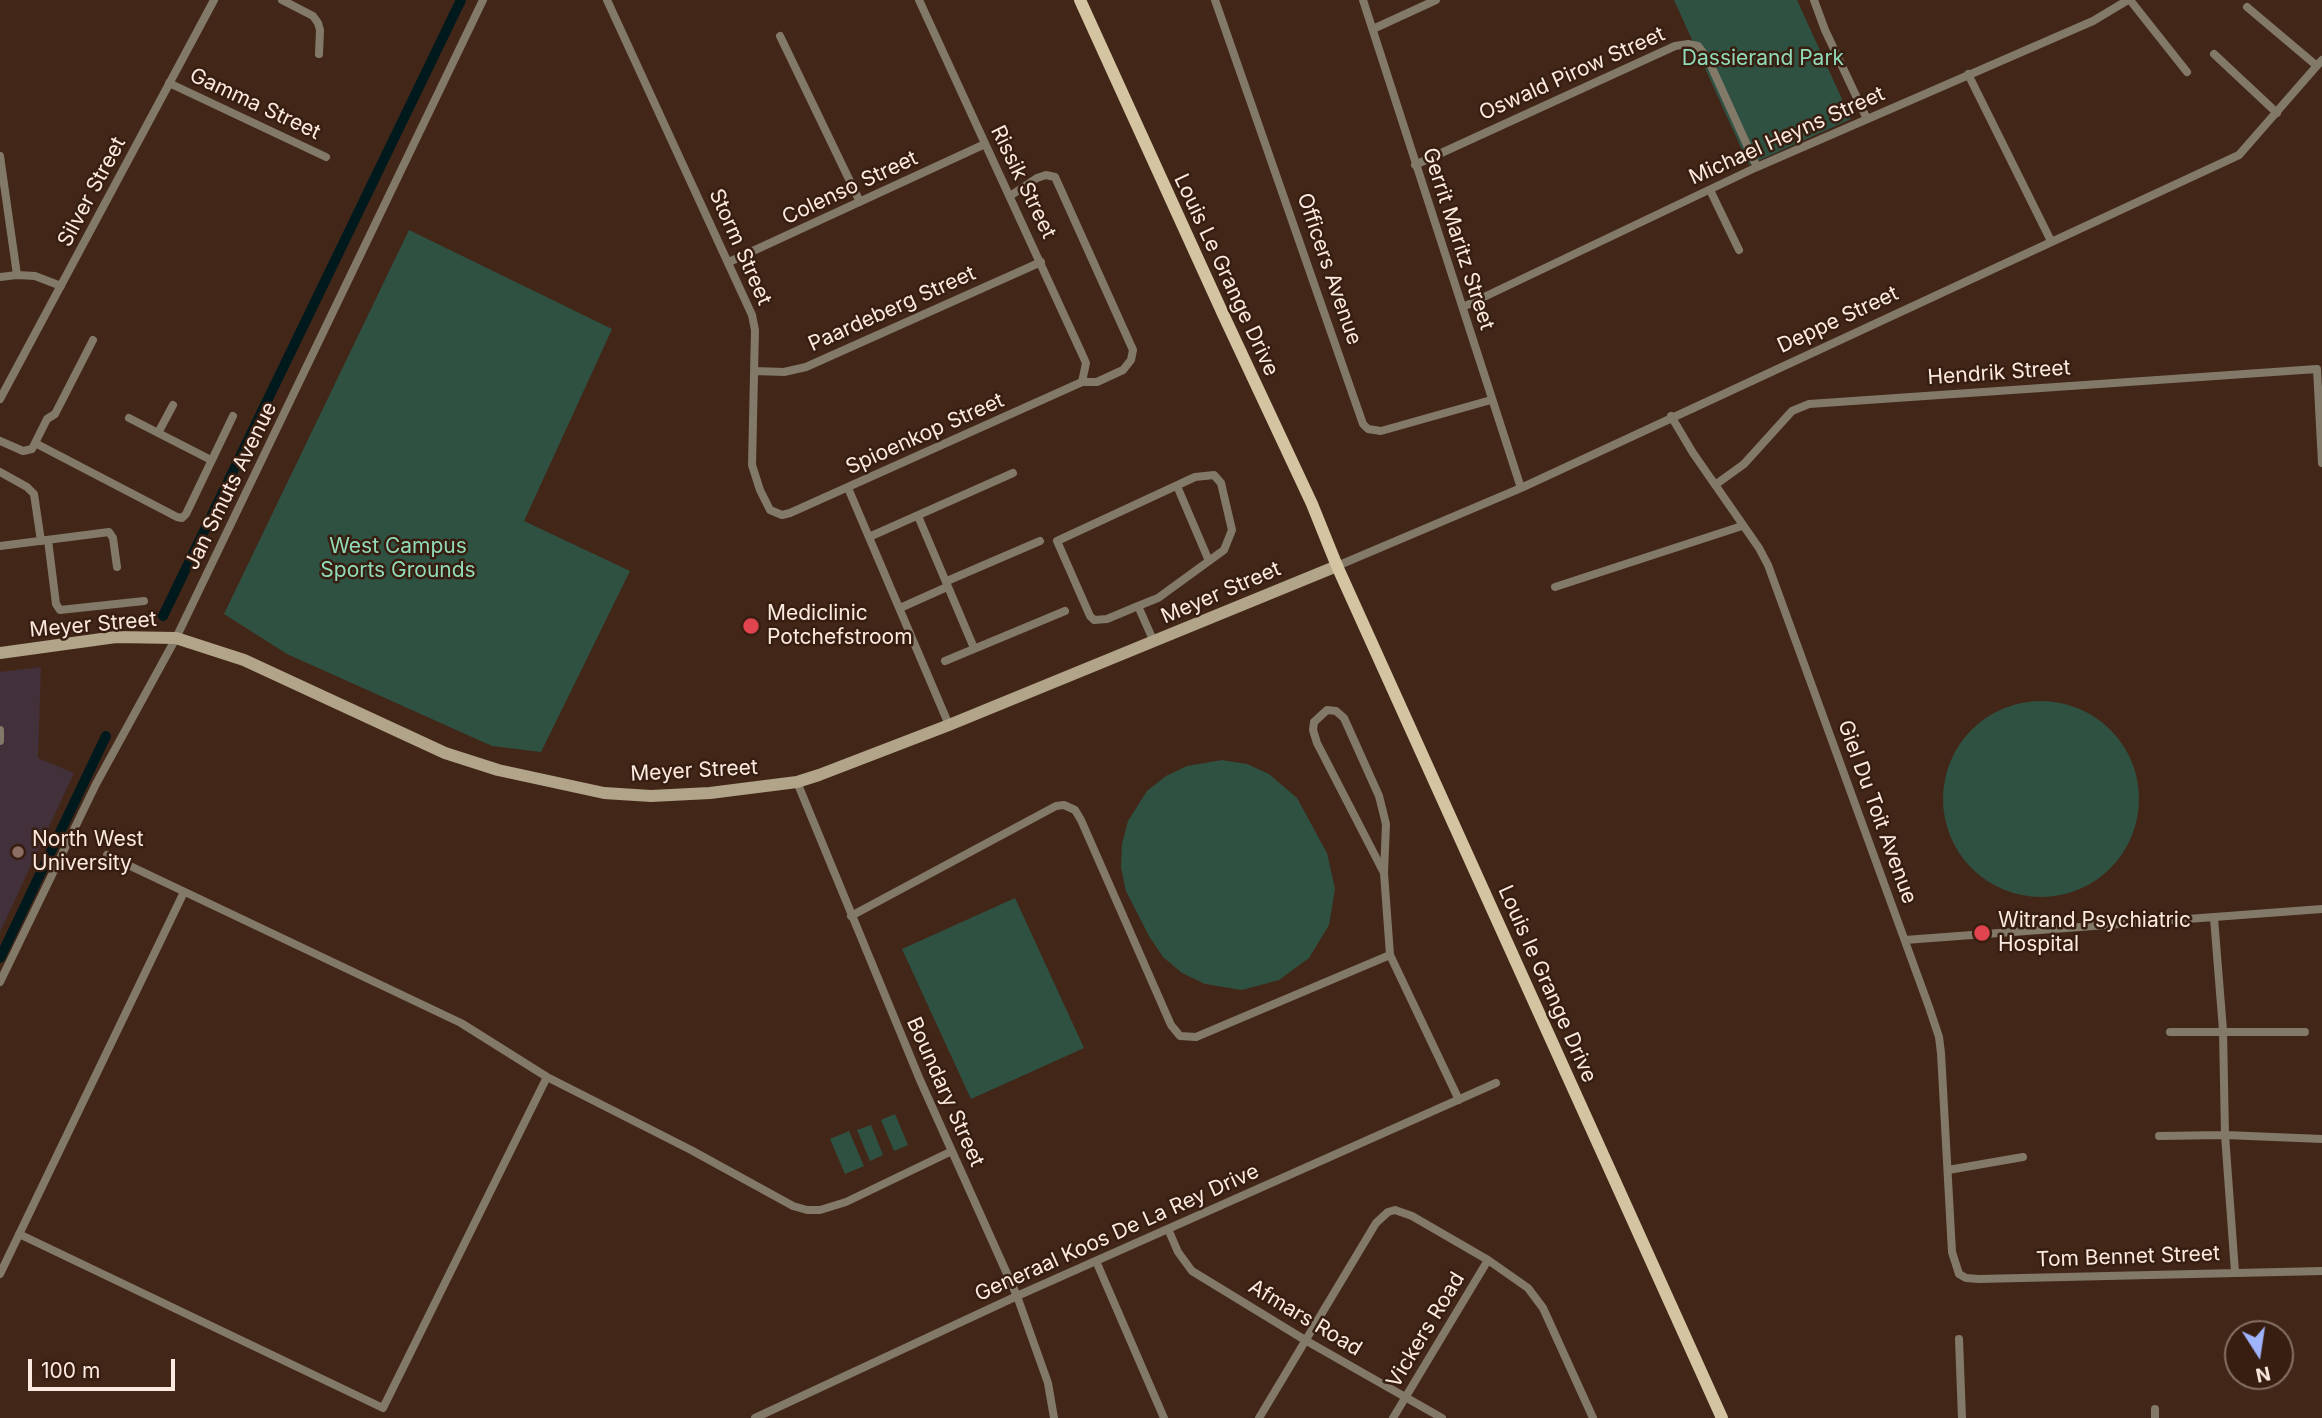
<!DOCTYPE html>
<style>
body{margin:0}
#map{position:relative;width:2322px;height:1418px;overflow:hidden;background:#422719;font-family:Inter,sans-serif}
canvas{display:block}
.north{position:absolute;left:2224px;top:1320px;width:70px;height:70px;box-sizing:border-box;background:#371e10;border:2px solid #867064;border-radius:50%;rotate:168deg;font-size:19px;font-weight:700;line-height:28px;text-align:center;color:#fceae1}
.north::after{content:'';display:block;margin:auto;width:24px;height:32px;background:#a0b3fd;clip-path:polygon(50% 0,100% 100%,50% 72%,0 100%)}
.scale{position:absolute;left:28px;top:1359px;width:147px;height:32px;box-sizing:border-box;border:4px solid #fceae1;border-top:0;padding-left:9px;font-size:21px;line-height:24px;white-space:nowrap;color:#fceae1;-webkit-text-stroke:5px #371e10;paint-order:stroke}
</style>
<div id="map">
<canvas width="2322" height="1418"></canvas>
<div class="north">N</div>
<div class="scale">100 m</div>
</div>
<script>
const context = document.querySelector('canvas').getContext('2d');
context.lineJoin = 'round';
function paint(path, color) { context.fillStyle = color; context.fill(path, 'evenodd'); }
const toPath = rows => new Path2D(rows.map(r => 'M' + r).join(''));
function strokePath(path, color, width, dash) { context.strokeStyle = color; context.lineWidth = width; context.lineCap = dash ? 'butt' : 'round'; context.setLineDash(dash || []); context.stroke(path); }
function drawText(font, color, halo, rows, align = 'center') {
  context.font = font + ' Inter,sans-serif'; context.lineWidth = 5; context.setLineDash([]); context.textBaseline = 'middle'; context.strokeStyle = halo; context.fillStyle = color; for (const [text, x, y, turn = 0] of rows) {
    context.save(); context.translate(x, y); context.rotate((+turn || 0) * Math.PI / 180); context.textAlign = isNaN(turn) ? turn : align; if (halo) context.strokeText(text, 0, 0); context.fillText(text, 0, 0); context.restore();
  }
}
paint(toPath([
 [41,667,38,758,74,773,0,932,0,672]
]), '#42303a');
paint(toPath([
 [1674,0,1797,0,1851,119,1749,165],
 [409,230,612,329,524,521,630,571,541,752,492,746,287,654,224,614],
 '1943 799a98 98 0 1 1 196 0a98 98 0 1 1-196 0Z',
 [1222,760,1247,764,1269,774,1297,798,1327,853,1335,889,1329,925,1309,958,1279,980,1242,990,1205,984,1182,973,1163,957,1149,936,1126,891,1121,868,1122,844,1128,821,1147,791,1166,776,1187,766],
 [1015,898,1084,1048,971,1099,902,949],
 [895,1114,908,1145,894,1151,881,1120],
 [871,1125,883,1155,870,1161,857,1130],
 [849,1131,864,1166,845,1174,830,1139]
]), '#2f5142');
strokePath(toPath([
 [163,616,461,0],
 [0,958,106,736]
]), '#00191c', 10);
strokePath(toPath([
 [282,0,313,16,318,23,320,30,319,54],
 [607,0,752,315,755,330,752,465,760,490,770,510,782,515,790,513,1082,382],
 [919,0,1082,354,1086,363,1082,382],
 [1215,0,1363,424,1368,429,1381,431,1491,400],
 [1363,0,1521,488],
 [1814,0,1825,30,1867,119],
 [2130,0,2187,72],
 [2247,7,2317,66],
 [1373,29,1436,0],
 [780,36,860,202],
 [2214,54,2277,113],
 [1968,74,2051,241],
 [169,83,326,157],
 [0,156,17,275],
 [1415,165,1675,46,1688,44,1698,46,1708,59,1757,167],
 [1710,190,1739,250],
 [1010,196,1037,178,1046,175,1055,177,1133,350,1131,360,1123,370,1097,382,1082,382],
 [729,262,985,144],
 [0,277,17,275,35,276,61,286],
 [1463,307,1757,167,2093,21,2128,0],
 [754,371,784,372,806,367,1041,262],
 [0,399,214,0],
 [1671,416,1693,453,1759,548,1768,565,1929,1007,1939,1037,1941,1053,1952,1252,1959,1274,1966,1278,1979,1279,2322,1271],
 [129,418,211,460],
 [158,433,173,405],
 [0,441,23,451,32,449,47,419,55,414,93,340],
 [35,443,177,517,182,518,186,514,233,416],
 [0,472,27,487,34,494,41,541],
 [1715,485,1744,464,1792,411,1809,404,2317,369,2322,463],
 [1177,486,1209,561],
 [848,488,949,725],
 [918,516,974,648],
 [869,537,1013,473],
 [48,540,56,604,60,610,144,601],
 [0,546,109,532,113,538,117,567],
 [1337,566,1521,488,2239,155,2322,60],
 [947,581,1040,541],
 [1555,587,1742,526],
 [1138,606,1107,619,1094,620,1090,616,1057,541,1195,477,1214,475,1221,483,1232,530,1224,550,1158,598,1138,606,1154,642],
 [900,608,947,587],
 [945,661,1065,611],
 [0,730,0,741],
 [797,782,920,1080,1017,1296,1048,1383,1054,1418],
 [107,855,461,1023,547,1077,691,1150,793,1206,807,1210,820,1210,846,1202,952,1151],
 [1384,873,1317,743,1313,730,1314,722,1327,710,1336,711,1344,718,1379,796,1386,824,1384,873,1390,955],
 [851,916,1056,806,1064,805,1075,810,1081,820,1171,1025,1180,1036,1196,1037,1390,955,1459,1100],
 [2214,918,2223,1030,2225,1135,2235,1272],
 [1905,940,2322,909],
 [0,982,96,784,176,638,483,0],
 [2170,1032,2305,1032],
 [2159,1136,2225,1135,2322,1139],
 [1948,1170,2023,1157],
 [1168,1229,1178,1252,1192,1271,1305,1340,1442,1418],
 [19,1234,383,1408,547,1077],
 [1096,1261,1164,1418],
 [0,1274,184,892],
 [1959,1339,1962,1418],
 [2155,1409,2155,1418],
 [755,1418,1017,1296,1496,1083],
 [1259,1418,1376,1223,1388,1212,1395,1210,1412,1216,1488,1260,1528,1288,1543,1308,1593,1418],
 [1393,1418,1488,1260]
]), '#827969', 8);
strokePath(toPath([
 [0,653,116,637,176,638,244,660,445,753,498,770,604,793,651,796,710,793,797,782,819,775,949,725,1337,566]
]), '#b1a489', 12);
strokePath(toPath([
 [1080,0,1223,314,1312,504,1337,566,1722,1418]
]), '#d5c4a1', 12);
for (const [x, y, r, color] of [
 [751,626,9,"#e0444e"],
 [18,852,7,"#8d6e63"],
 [1982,933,9,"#e0444e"]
]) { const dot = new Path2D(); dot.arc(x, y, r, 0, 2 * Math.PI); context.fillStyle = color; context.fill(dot); strokePath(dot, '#371e10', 2.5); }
drawText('21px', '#90dbb9', '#371e10', [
 ["Dassierand Park",1763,59],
 ["West Campus",398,547],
 ["Sports Grounds",398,571]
]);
drawText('21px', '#fceae1', '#371e10', [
 ["Oswald Pirow Street",1572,74,-24],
 ["Gamma Street",255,104,25],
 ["Michael Heyns Street",1787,136,-24],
 ["Rissik Street",1023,182,64],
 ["Colenso Street",850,188,-25],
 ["Silver Street",92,192,-62],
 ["Gerrit Maritz Street",1458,239,72],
 ["Storm Street",740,247,66],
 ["Officers Avenue",1329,269,71],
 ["Louis Le Grange Drive",1226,275,65],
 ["Paardeberg Street",892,309,-24],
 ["Deppe Street",1838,320,-25],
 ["Hendrik Street",1999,373,-4],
 ["Spioenkop Street",925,434,-24],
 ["Jan Smuts Avenue",231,486,-64],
 ["Meyer Street",1221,593,-23],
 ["Meyer Street",93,625,-5],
 ["Meyer Street",694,771,-3],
 ["Giel Du Toit Avenue",1877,812,70],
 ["Louis le Grange Drive",1547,984,66],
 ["Boundary Street",945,1092,66],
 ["Generaal Koos De La Rey Drive",1117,1233,-24],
 ["Tom Bennet Street",2128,1257,-2],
 ["Afmars Road",1305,1318,31],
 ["Vickers Road",1426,1330,-59]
]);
drawText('21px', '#fceae1', '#371e10', [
 ["Mediclinic",767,614],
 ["Potchefstroom",767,638],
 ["North West",32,840],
 ["University",32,864],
 ["Witrand Psychiatric",1998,921],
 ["Hospital",1998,945]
], 'left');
</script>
